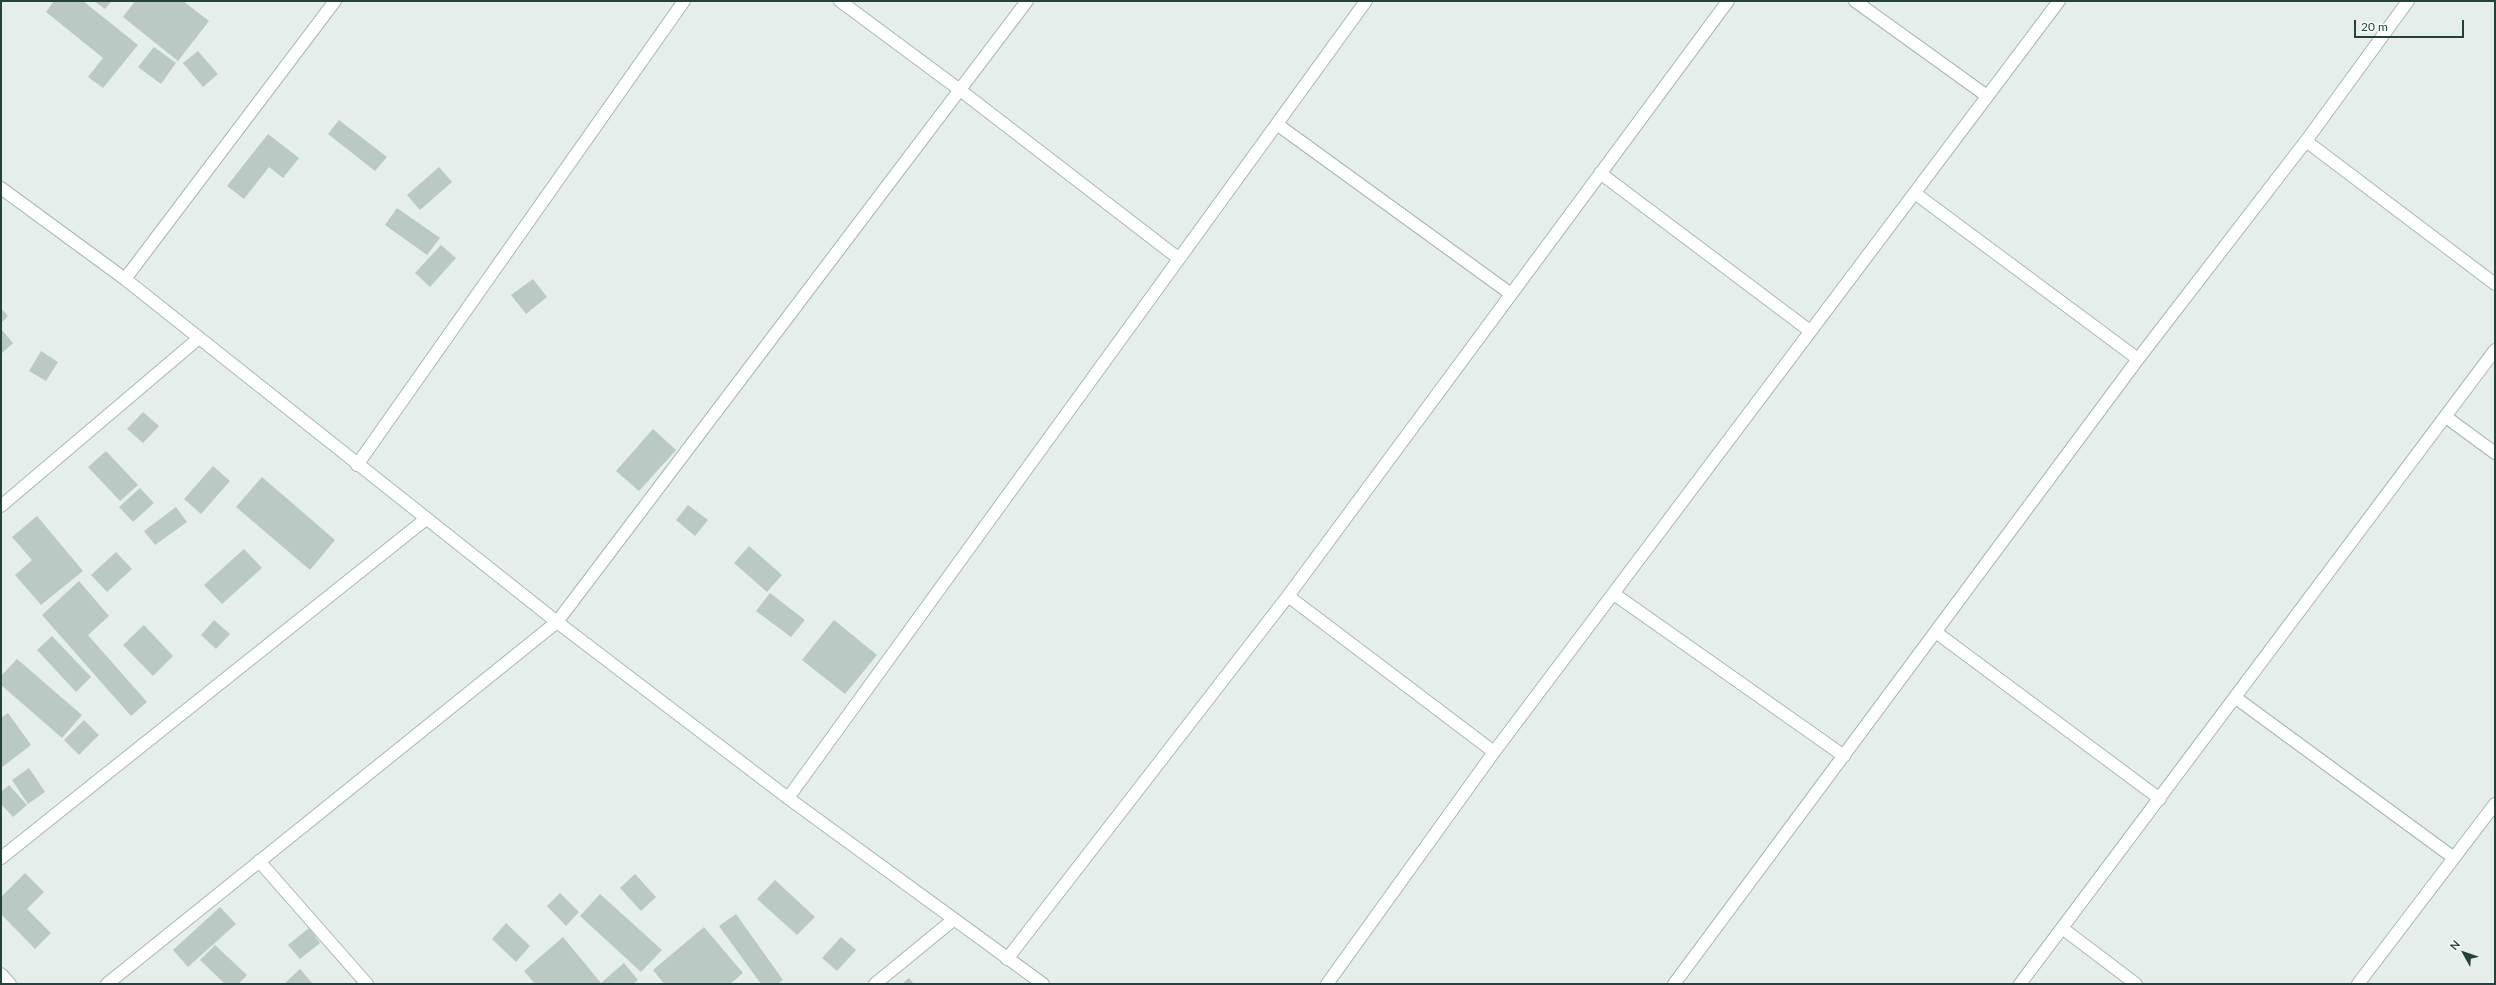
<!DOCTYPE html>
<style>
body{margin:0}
#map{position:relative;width:2496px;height:985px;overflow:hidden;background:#e5eeeb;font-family:Lato,sans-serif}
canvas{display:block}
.frame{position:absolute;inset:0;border:2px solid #24413b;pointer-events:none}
.north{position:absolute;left:2444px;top:933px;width:40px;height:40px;-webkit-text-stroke:3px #f6faf9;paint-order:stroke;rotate:310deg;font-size:11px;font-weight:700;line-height:16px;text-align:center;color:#24413b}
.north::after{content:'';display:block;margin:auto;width:14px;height:18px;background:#24413b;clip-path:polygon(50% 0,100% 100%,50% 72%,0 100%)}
.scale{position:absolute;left:2354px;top:20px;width:110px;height:18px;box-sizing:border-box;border:2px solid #24413b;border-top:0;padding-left:5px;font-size:12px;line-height:14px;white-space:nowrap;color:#24413b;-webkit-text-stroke:3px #f6faf9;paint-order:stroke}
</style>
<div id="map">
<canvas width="2496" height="985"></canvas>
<div class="frame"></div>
<div class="north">N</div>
<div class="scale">20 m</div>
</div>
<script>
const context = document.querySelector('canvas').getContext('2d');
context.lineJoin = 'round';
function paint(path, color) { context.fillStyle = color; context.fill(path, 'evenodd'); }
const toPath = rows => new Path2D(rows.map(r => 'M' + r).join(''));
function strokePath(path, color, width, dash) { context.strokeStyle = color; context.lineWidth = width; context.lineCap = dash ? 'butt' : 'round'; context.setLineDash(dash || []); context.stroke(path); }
paint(toPath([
 [54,1,83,1,138,45,103,88,88,77,103,58,46,12],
 [94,1,112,1,105,9],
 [135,1,183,1,209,21,178,61,123,17],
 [154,47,176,63,161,84,138,67],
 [198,51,218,74,203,87,183,63],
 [339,120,387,157,375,171,328,134],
 [268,134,299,158,283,178,269,167,244,199,227,186],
 [439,167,452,182,420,210,407,195],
 [397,208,440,238,427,255,385,225],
 [441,245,456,258,430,287,415,273],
 [533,279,547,297,526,314,511,295],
 [1,308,8,316,1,323],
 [1,329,13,343,1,354],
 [41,351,58,362,46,381,29,371],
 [143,412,159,426,143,443,127,429],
 [653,429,676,450,639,491,616,471],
 [106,451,138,485,120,501,88,467],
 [213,466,230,481,201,514,184,499],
 [262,477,335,540,310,570,236,507],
 [140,488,154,503,133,522,119,507],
 [688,505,708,520,695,536,676,520],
 [176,507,187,522,155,545,144,531],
 [37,516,83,571,41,605,15,575,32,560,12,537],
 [749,546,782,575,767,592,734,563],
 [244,549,262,568,222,604,204,585],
 [116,552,132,569,107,592,91,575],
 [79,581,109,616,88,635,147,702,131,716,42,615],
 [770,593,805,620,791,637,756,611],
 [214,620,230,634,216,649,201,635],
 [834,620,877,655,845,694,802,660],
 [144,625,173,656,153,676,123,645],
 [52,636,91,677,76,692,37,650],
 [17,659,82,715,62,738,1,685,1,676],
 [8,713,31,745,1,768,1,718],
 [84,720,99,735,79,755,64,740],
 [29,768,45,792,28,804,12,780],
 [9,785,27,805,13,817,1,804,1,792],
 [25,873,44,892,27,909,51,933,35,949,1,914,1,897],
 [635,874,656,897,641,911,620,888],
 [775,880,815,917,797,935,757,899],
 [560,893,579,912,566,926,547,906],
 [600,894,662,950,641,972,580,916],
 [220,907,236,924,188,967,173,950],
 [736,914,783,980,777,984,761,984,719,926],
 [506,923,530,946,516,962,492,939],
 [704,927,743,973,730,984,664,984,653,970],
 [309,928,320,943,300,959,288,945],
 [563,937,601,983,624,963,638,980,633,984,535,984,524,971],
 [841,937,856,950,837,971,822,958],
 [215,945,247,975,238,984,225,984,200,960],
 [300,969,313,984,284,984],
 [909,978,914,984,902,984]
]), '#bac9c4');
const street = toPath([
 [840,1,960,90,1178,258],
 [1855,1,1987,96],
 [1278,125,1511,294],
 [2306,141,2495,284],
 [1600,173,1810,331],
 [1916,194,2138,359],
 [125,279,335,1],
 [2446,417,2495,453],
 [357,465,684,1],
 [1,506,199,338],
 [1614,594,1844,756],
 [1288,596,1494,752],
 [1937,633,2160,799],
 [2236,698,2454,858],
 [788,798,1366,1],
 [1,858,426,519],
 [259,861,367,984],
 [2062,928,2136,984],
 [1007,959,1288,596,1728,1],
 [1,974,10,984],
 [107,984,557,622,1027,1],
 [875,984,953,920],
 [1327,984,1494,752,2059,1],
 [1674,984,2138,359,2306,141,2408,1],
 [2020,984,2495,350],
 [2358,984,2495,804]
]);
const secondary = toPath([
 [1,188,125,279,557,622,788,798,1043,984]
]);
strokePath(street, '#a7b7b3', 14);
strokePath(secondary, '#a4bab4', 14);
strokePath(street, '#fff', 12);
strokePath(secondary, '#fff', 12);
</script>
